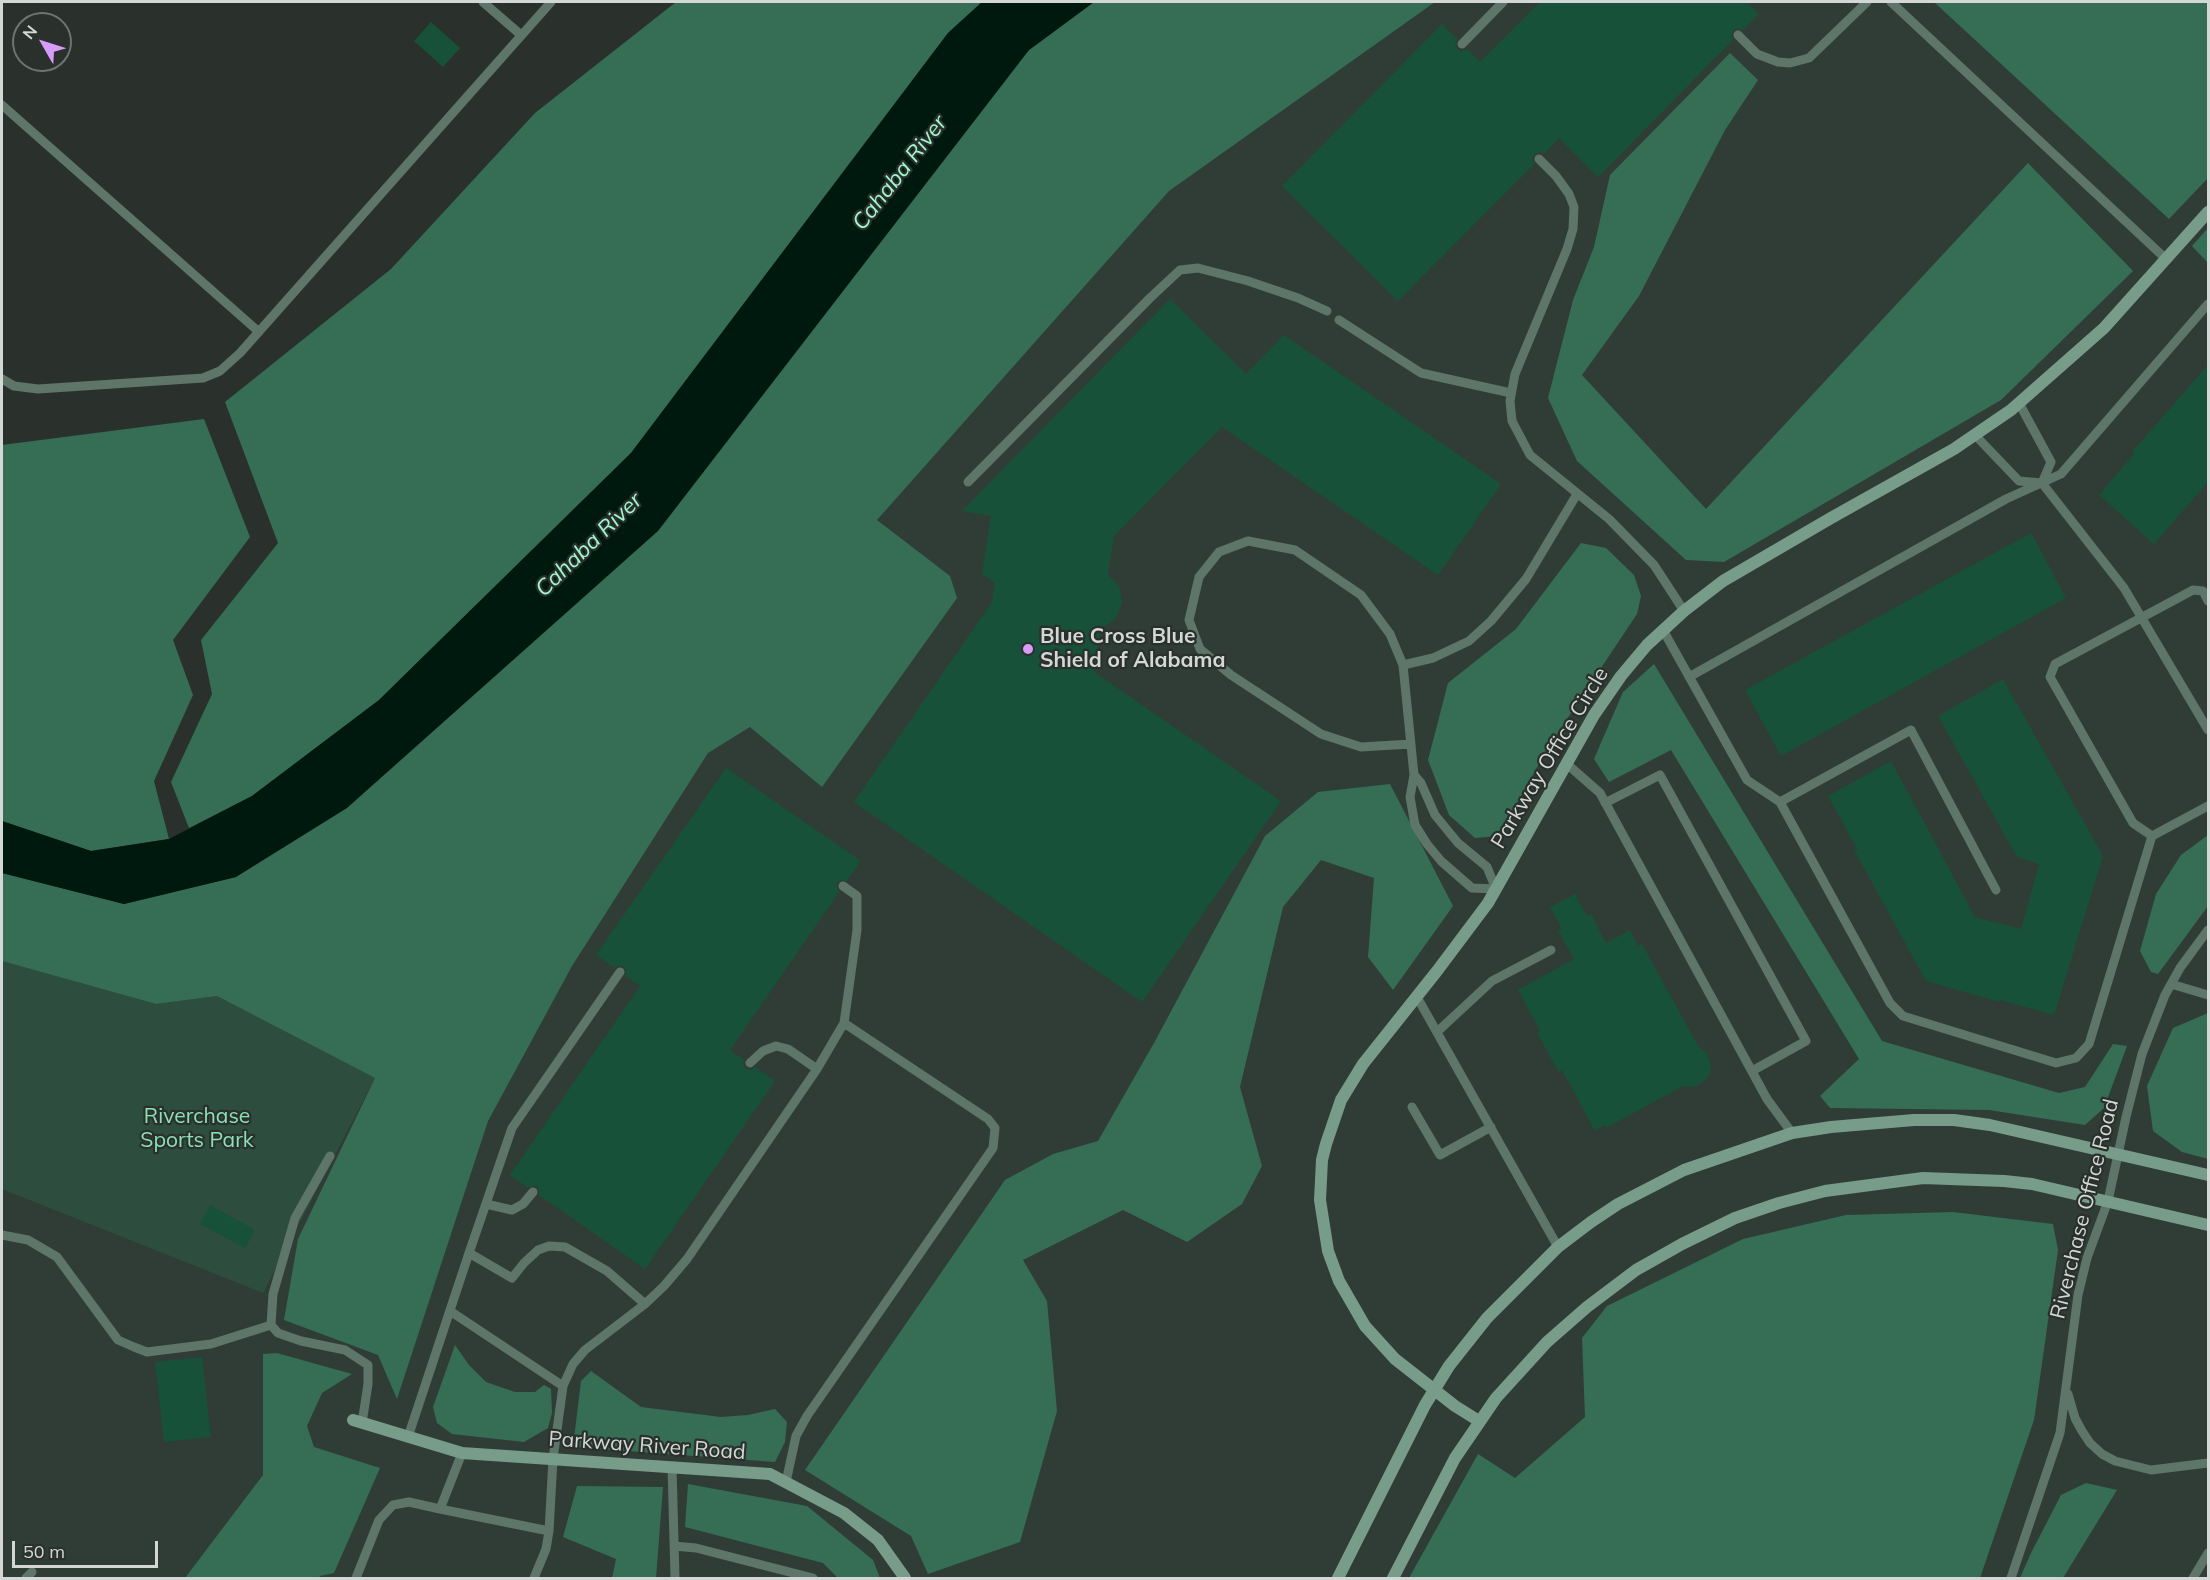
<!DOCTYPE html>
<style>
body{margin:0}
#map{position:relative;width:2210px;height:1580px;overflow:hidden;background:#2a312d;font-family:Mulish,sans-serif}
canvas{display:block}
.frame{position:absolute;inset:0;border:3px solid #d3d7d5;pointer-events:none}
.north{position:absolute;left:12px;top:12px;width:60px;height:60px;box-sizing:border-box;background:#2a312d;border:2px solid #6e7370;border-radius:50%;rotate:309deg;font-size:16px;font-weight:700;line-height:24px;text-align:center;color:#d3d7d5}
.north::after{content:'';display:block;margin:auto;width:21px;height:27px;background:#d79bf9;clip-path:polygon(50% 0,100% 100%,50% 72%,0 100%)}
.scale{position:absolute;left:12px;top:1541px;width:146px;height:27px;box-sizing:border-box;border:3px solid #d3d7d5;border-top:0;padding-left:8px;font-size:18px;line-height:21px;white-space:nowrap;color:#d3d7d5;-webkit-text-stroke:4px #2a312d;paint-order:stroke}
</style>
<div id="map">
<canvas width="2210" height="1580"></canvas>
<div class="frame"></div>
<div class="north">N</div>
<div class="scale">50 m</div>
</div>
<script>
const context = document.querySelector('canvas').getContext('2d');
context.lineJoin = 'round';
function paint(path, color) { context.fillStyle = color; context.fill(path, 'evenodd'); }
const toPath = rows => new Path2D(rows.map(r => 'M' + r).join(''));
function strokePath(path, color, width, dash) { context.strokeStyle = color; context.lineWidth = width; context.lineCap = dash ? 'butt' : 'round'; context.setLineDash(dash || []); context.stroke(path); }
function drawText(font, color, halo, rows, align = 'center') {
  context.font = font + ' Mulish,sans-serif'; context.lineWidth = 4.5; context.setLineDash([]); context.textBaseline = 'middle'; context.strokeStyle = halo; context.fillStyle = color; for (const [text, x, y, turn = 0] of rows) {
    context.save(); context.translate(x, y); context.rotate((+turn || 0) * Math.PI / 180); context.textAlign = isNaN(turn) ? turn : align; if (halo) context.strokeText(text, 0, 0); context.fillText(text, 0, 0); context.restore();
  }
}
paint(toPath([
 [1231,2,2208,2,2208,1578,2,1578,2,910,266,938]
]), '#303d36');
paint(toPath([
 [2,961,156,1004,217,996,375,1078,263,1293,2,1189]
]), '#2d4d3e');
paint(toPath([
 [676,2,982,2,948,33,631,453,379,700,252,796,189,828,171,782,212,694,201,640,278,543,225,402,391,269,535,113],
 [1094,2,1435,2,1169,191,877,520,950,576,957,598,822,787,750,727,708,753,572,966,488,1121,397,1399,378,1355,284,1320,298,1239,375,1078,217,996,156,1004,2,961,2,873,124,904,236,877,1029,50],
 [1934,2,2208,2,2208,178,2169,219],
 [1730,53,1758,80,1725,130,1639,296,1582,375,1706,509,2028,163,2133,271,2001,400,1724,562,1686,560,1577,461,1548,398,1573,300,1594,247,1610,175],
 [2208,228,2208,263,2192,246],
 [204,419,250,537,173,640,193,695,154,781,169,839,91,851,2,821,2,445],
 [1581,543,1606,548,1634,575,1641,596,1637,614,1551,743,1498,836,1475,838,1449,815,1428,760,1448,683,1516,629],
 [1654,664,1882,1041,2059,1093,2085,1087,2113,1044,2127,1046,2104,1108,2085,1125,1989,1110,1830,1108,1820,1096,1859,1059,1671,750,1609,782,1594,759,1623,692],
 [1390,784,1453,906,1393,990,1368,957,1374,878,1321,860,1283,907,1240,1087,1262,1166,1242,1204,1187,1242,1123,1210,1023,1260,1047,1301,1057,1411,1020,1542,928,1574,911,1536,805,1470,1005,1180,1053,1154,1098,1141,1154,1043,1265,836,1318,792],
 [2208,835,2208,906,2158,974,2151,972,2140,951,2156,894,2181,855],
 [2208,1013,2208,1159,2182,1152,2153,1131,2147,1086,2173,1028],
 [1953,1212,2053,1224,2058,1250,2034,1420,1980,1578,1409,1578,1478,1454,1515,1478,1585,1417,1582,1338,1607,1306,1743,1239,1846,1215],
 [455,1345,469,1365,486,1382,515,1392,535,1392,544,1385,551,1389,552,1413,548,1428,524,1442,452,1434,437,1423,433,1407],
 [277,1353,352,1374,322,1393,307,1426,314,1447,380,1468,334,1573,320,1576,319,1578,185,1578,263,1475,263,1354],
 [591,1371,641,1407,721,1417,748,1415,775,1409,787,1422,785,1442,775,1462,573,1447,581,1381],
 [2086,1483,2117,1490,2063,1578,2020,1578,2031,1553,2061,1495],
 [688,1484,807,1506,873,1560,880,1578,838,1578,823,1563,685,1527],
 [577,1486,663,1487,656,1578,612,1578,616,1559,563,1537]
]), '#366d55');
paint(toPath([
 [982,2,1094,2,1029,50,658,531,347,808,236,877,124,904,2,873,2,821,91,851,169,839,252,796,379,700,631,453,948,33]
]), '#00190e');
paint(toPath([
 [1540,2,1746,2,1759,14,1743,30,1737,28,1733,31,1731,36,1733,40,1598,177,1559,138,1544,154,1540,152,1535,154,1532,158,1534,164,1398,301,1282,186,1442,24,1457,39,1455,43,1457,48,1461,51,1467,49,1480,62],
 [431,22,460,48,443,67,414,41],
 [1170,299,1246,374,1284,335,1501,484,1438,575,1222,427,1114,536,1108,575,1119,586,1122,603,1116,618,1109,624,1101,627,1094,672,1281,801,1142,1002,854,802,992,602,995,583,982,574,991,516,962,511],
 [2208,365,2208,482,2154,544,2099,495,2134,454,2132,452],
 [2031,533,2066,598,1781,756,1745,690],
 [2003,679,2103,856,2054,1015,2000,1000,1999,1002,1926,981,1854,850,1857,849,1828,796,1891,761,1975,917,2021,929,2039,864,2017,857,1938,716],
 [726,768,861,861,847,881,841,880,837,883,837,888,839,892,730,1050,744,1060,743,1064,745,1068,751,1070,755,1067,775,1081,645,1269,539,1195,539,1190,537,1186,531,1186,528,1188,510,1175,640,986,626,976,626,970,623,966,618,966,615,968,596,955],
 [1575,894,1587,916,1591,914,1606,943,1630,930,1638,946,1642,944,1698,1046,1707,1054,1711,1065,1709,1076,1700,1084,1695,1087,1683,1086,1606,1128,1604,1125,1595,1131,1562,1070,1559,1072,1537,1033,1540,1031,1518,990,1574,959,1558,931,1562,929,1550,907],
 [210,1205,255,1230,245,1248,200,1224],
 [202,1357,211,1437,164,1442,155,1362]
]), '#17513a');
strokePath(toPath([
 [483,2,521,35],
 [1891,2,2166,259],
 [1738,35,1757,54,1778,62,1790,63,1809,58,1867,2],
 [1462,44,1503,2],
 [2,105,259,332],
 [1539,159,1556,176,1569,194,1574,207,1573,229,1567,249,1515,374,1510,401,1512,421,1530,455,1609,519,1654,565,1684,611],
 [1339,320,1421,373,1511,393],
 [2,379,14,386,38,389,203,378,220,371,240,353,551,2],
 [1975,435,2019,481,2042,483,2051,462,2019,403],
 [968,482,1150,298,1180,270,1198,268,1248,281,1298,298,1327,311],
 [2042,483,2124,588,2208,730],
 [1663,630,1747,780,1780,802,1890,1003,1903,1016,2056,1063,2076,1058,2089,1044,2152,836,2208,806],
 [1403,665,1433,658,1469,641,1491,621,1526,579,1577,494],
 [1689,677,2006,499,2061,474,2208,304],
 [1411,744,1361,747,1321,734,1231,675,1200,649,1189,620,1199,577,1219,552,1248,541,1295,550,1361,595,1390,634,1403,665,1414,775],
 [1567,764,1600,793,1767,1099,1792,1133],
 [1414,775,1421,783,1435,815,1458,843,1487,867,1496,889,1472,888,1441,861,1427,844,1415,825,1410,797,1414,775],
 [1780,802,1911,730,1996,890],
 [1605,803,1660,775,1806,1041,1752,1071],
 [2152,836,2133,823,2050,677,2055,664,2193,590,2203,591,2208,601],
 [2171,984,2208,995],
 [1417,997,1558,1247],
 [1437,1032,1492,981,1551,950],
 [750,1063,763,1051,776,1046,788,1049,817,1069],
 [1412,1107,1440,1155,1491,1127],
 [330,1156,295,1218,273,1294,271,1325,278,1333,301,1341,345,1350,368,1365,368,1384,362,1423],
 [486,1204,512,1210,523,1204,533,1192],
 [2,1235,28,1240,57,1257,118,1340,134,1347,147,1352,211,1344,271,1325],
 [469,1253,512,1128,620,972],
 [450,1311,563,1386],
 [2068,1394,2075,1418,2082,1431,2090,1443,2102,1454,2115,1461,2151,1470,2208,1463],
 [408,1437,469,1253,512,1278,524,1263,538,1250,549,1246,565,1247,607,1271,645,1304],
 [462,1453,440,1509,549,1531,553,1459,563,1386,573,1364,585,1350,645,1304,664,1286,687,1259,817,1069,844,1023,857,930,857,896,843,886],
 [672,1467,675,1578],
 [786,1482,796,1436,807,1416,993,1148,995,1128,988,1119,844,1023],
 [674,1546,696,1548,813,1578],
 [26,1578,32,1572],
 [356,1578,379,1520,393,1505,409,1502,440,1509],
 [534,1578,546,1549,549,1531],
 [2011,1578,2060,1433,2078,1295,2087,1258,2108,1201,2126,1117,2142,1054,2165,995,2180,968,2208,930],
 [2193,1578,2208,1553]
]), '#5e7569', 9);
strokePath(toPath([
 [353,1420,462,1453,770,1474,844,1513,878,1540,905,1578],
 [1479,1421,1455,1406,1395,1359,1365,1326,1339,1281,1328,1251,1320,1200,1322,1160,1326,1144,1341,1100,1363,1064,1437,971,1488,903,1594,715,1621,676,1647,645,1684,611,1723,581,1831,518,1954,449,2011,410,2104,328,2208,212],
 [1338,1578,1425,1405,1449,1366,1487,1318,1558,1247,1591,1222,1618,1204,1684,1170,1792,1133,1831,1127,1914,1120,1954,1120,1990,1125,2208,1175],
 [1393,1578,1455,1458,1496,1398,1547,1342,1587,1307,1636,1270,1682,1244,1735,1218,1779,1203,1825,1191,1923,1178,2004,1181,2032,1184,2208,1225]
]), '#789c8a', 12);
for (const [x, y, r, color] of [
 [1028,649,6,"#d79bf9"]
]) { const dot = new Path2D(); dot.arc(x, y, r, 0, 2 * Math.PI); context.fillStyle = color; context.fill(dot); strokePath(dot, '#2a312d', 2); }
drawText('bold 21px', '#d3d7d5', '#2a312d', [
 ["Blue Cross Blue",1040,637],
 ["Shield of Alabama",1040,661]
], 'left');
drawText('21px', '#d3d7d5', '#2a312d', [
 ["Parkway Office Circle",1550,758,-59],
 ["Riverchase Office Road",2085,1209,-76],
 ["Parkway River Road",647,1446,4]
]);
drawText('21px', '#8ae0b8', '#2a312d', [
 ["Riverchase",197,1117],
 ["Sports Park",197,1141]
]);
drawText('italic 22px', '#a1f7ce', '#2a312d', [
 ["Cahaba River",900,173,-52],
 ["Cahaba River",589,545,-44]
]);
</script>
